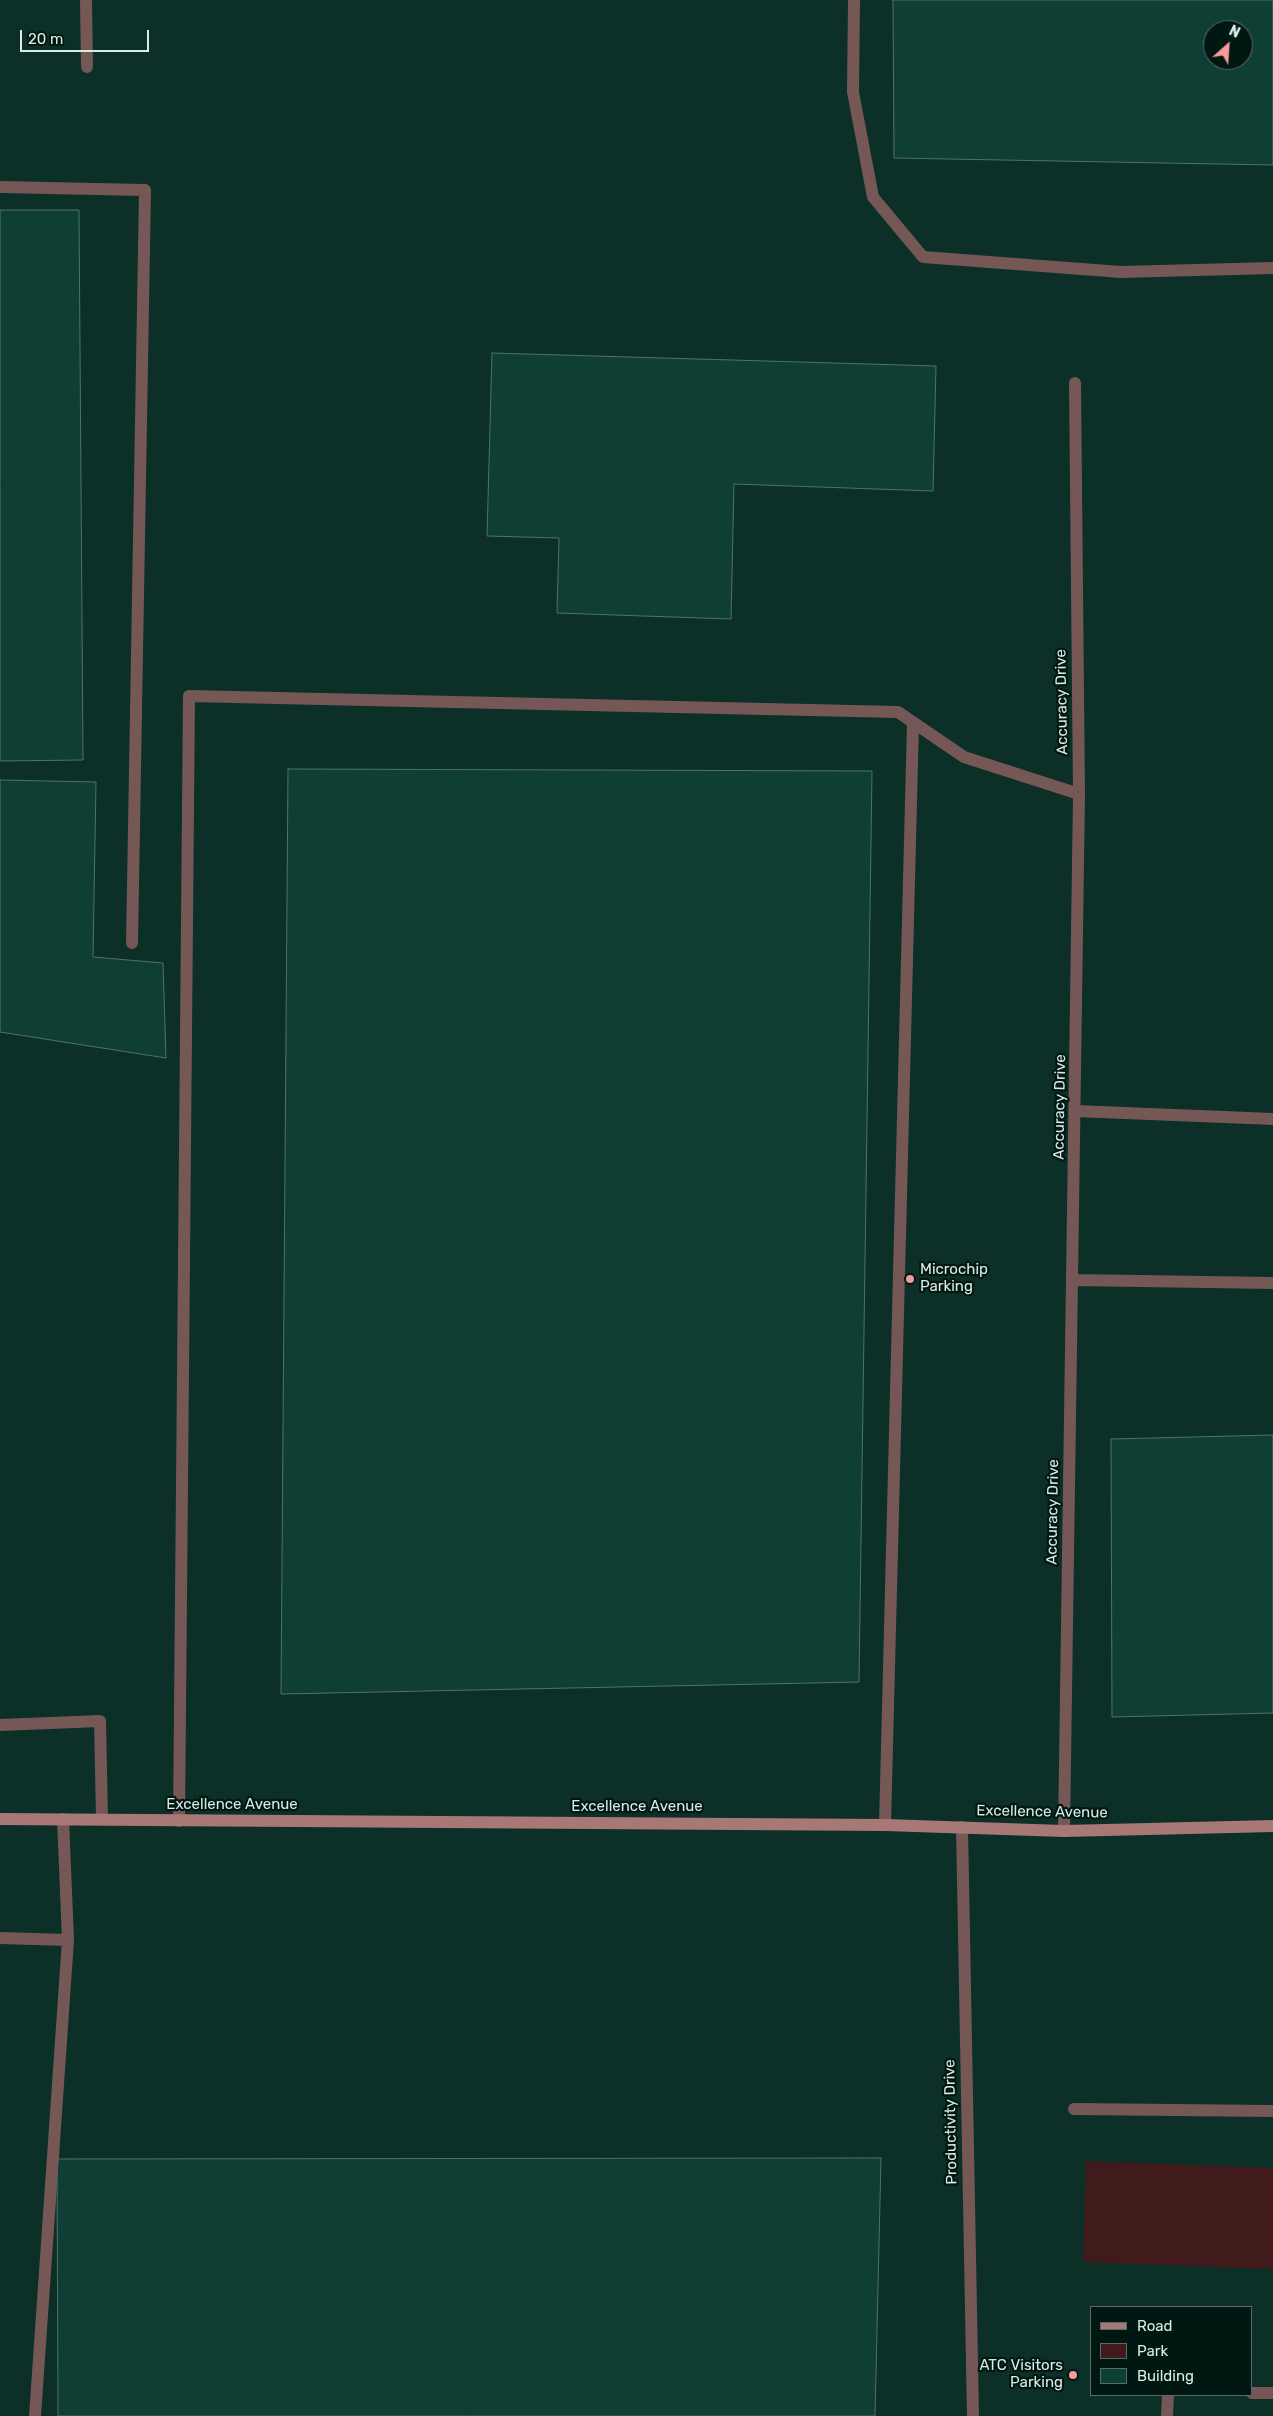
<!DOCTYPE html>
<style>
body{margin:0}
#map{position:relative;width:1273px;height:2416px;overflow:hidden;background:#00221b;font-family:Rubik,sans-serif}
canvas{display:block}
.legend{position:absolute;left:1090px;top:2306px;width:162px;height:90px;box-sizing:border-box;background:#011812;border:1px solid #576c66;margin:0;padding:6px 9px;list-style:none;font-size:15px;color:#d8ebe5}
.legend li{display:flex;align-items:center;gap:10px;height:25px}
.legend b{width:25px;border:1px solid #576c66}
.north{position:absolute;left:1203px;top:20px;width:50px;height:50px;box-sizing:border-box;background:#011812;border:1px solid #576c66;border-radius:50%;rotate:26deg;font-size:14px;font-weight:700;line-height:20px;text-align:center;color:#d8ebe5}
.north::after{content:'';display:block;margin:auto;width:18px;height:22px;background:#f59b9b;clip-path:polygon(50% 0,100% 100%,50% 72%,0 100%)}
.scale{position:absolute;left:20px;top:30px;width:129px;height:22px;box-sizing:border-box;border:2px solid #d8ebe5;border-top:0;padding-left:6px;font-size:15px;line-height:18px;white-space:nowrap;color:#d8ebe5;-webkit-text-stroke:4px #011812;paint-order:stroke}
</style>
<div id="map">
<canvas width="1273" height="2416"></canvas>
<ul class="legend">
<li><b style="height:6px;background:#a87877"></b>Road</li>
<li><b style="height:14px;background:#411b1c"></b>Park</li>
<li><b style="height:14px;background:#0f3e34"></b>Building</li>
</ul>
<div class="north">N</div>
<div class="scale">20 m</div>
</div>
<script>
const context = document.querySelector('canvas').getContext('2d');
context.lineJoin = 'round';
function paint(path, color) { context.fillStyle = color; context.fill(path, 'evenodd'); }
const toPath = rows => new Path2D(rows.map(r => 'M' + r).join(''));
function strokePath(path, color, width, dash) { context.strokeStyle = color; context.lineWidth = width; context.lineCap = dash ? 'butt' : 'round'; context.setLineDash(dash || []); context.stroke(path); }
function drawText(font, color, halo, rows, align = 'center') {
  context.font = font + ' Rubik,sans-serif'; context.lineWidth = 4.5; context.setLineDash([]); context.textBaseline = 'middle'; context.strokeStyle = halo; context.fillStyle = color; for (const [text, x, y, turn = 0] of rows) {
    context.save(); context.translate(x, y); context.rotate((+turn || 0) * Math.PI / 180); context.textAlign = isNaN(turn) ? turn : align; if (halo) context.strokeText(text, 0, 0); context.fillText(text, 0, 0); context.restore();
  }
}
paint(toPath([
 [0,0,1273,0,1273,2416,0,2416],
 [1213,30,1243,30,1243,60,1213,60],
 [1092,2307,1252,2307,1252,2395,1092,2395]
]), '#0c2f27');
paint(toPath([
 [1086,2161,1273,2168,1273,2269,1083,2262]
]), '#411b1c');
const building = toPath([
 [893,0,1273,0,1273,165,894,158,893,0],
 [1213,30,1243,30,1243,60,1213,60,1213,30],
 [0,210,79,210,83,760,0,761,0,210],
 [492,353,936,366,933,491,734,484,731,619,557,613,559,538,487,536,492,353],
 [288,769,872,771,859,1682,281,1694,288,769],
 [0,780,96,782,93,957,163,963,166,1058,0,1032,0,780],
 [1273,1435,1273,1713,1112,1717,1111,1439,1273,1435],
 [881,2158,875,2416,58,2416,57,2159,881,2158]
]);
paint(building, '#0f3e34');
strokePath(building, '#507269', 1);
strokePath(toPath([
 [86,0,87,67],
 [854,0,853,92,873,197,923,257,1121,272,1273,268],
 [0,187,145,190,132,943],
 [1076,1111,1273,1119],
 [1073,1280,1273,1283],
 [0,1725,100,1721,102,1819],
 [179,1821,189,696,898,712,964,757,1079,794],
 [885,1825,913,723],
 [1064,1831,1079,794,1075,383],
 [0,1938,68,1940],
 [1074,2109,1273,2111],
 [1252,2393,1273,2393],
 [35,2416,68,1940,63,1819],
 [1167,2416,1168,2395]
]), '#755756', 12);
strokePath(toPath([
 [962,1827,973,2416]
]), '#755756', 12);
strokePath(toPath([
 [0,1819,885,1825,1064,1831,1273,1826]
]), '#a87877', 12);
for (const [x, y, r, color] of [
 [910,1279,5,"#f59b9b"],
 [1073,2375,5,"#f59b9b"]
]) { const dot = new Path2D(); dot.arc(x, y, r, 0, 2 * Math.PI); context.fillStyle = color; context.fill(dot); strokePath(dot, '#011812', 2); }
drawText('15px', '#d8ebe5', '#011812', [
 ["Accuracy Drive",1062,702,-91],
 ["Accuracy Drive",1060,1107,-89],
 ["Accuracy Drive",1053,1512,-89],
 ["Excellence Avenue",232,1805],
 ["Excellence Avenue",637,1807],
 ["Excellence Avenue",1042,1812,1],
 ["Productivity Drive",951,2122,-91]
]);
drawText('15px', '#d8ebe5', '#011812', [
 ["Microchip",920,1270],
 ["Parking",920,1287],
 ["ATC Visitors",1063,2366,"right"],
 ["Parking",1063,2383,"right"]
], 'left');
</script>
